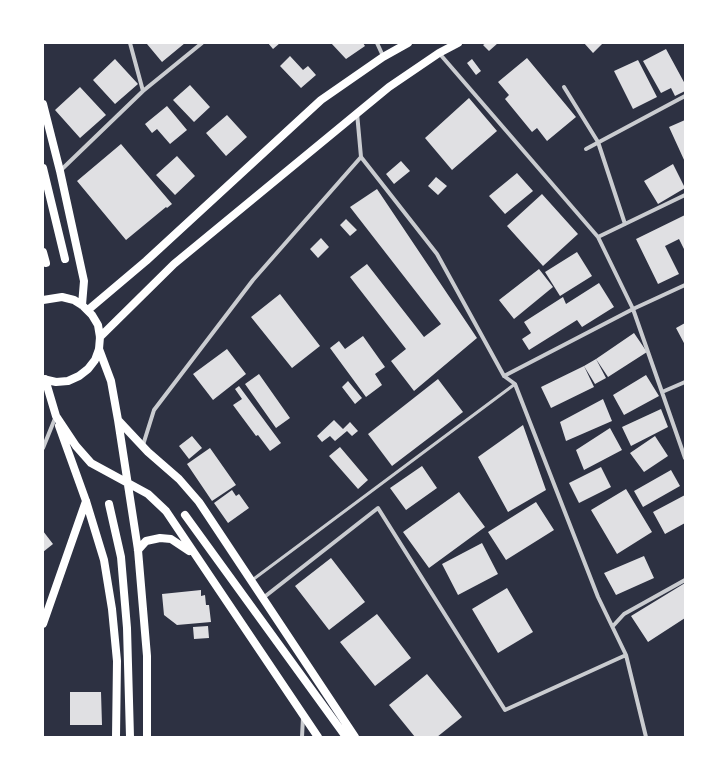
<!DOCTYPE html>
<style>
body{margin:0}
#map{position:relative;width:728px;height:780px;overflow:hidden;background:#2d3142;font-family:"Source Sans 3",sans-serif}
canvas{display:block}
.frame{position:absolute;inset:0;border:44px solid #fff;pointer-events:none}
</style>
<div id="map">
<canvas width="728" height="780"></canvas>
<div class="frame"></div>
</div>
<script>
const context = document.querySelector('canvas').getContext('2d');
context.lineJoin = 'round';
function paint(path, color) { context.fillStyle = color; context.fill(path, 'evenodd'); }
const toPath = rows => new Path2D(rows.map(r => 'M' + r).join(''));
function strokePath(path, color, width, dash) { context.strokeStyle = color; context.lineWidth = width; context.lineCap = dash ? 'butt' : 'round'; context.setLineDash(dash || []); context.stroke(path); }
paint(toPath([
 [148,43,185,43,162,62,147,44],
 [268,43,280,43,273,49],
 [331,43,363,43,365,46,346,59],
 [486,43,498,43,489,51,483,45],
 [584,43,603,43,593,53],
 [666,49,685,84,685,91,675,96,671,88,661,93,643,61],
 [290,56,303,70,308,66,316,75,301,88,280,66],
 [527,58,576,117,547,141,537,128,532,132,505,99,509,95,498,82],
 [115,59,138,84,115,104,93,80],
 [472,59,481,71,476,75,467,63],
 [638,60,657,97,633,109,614,71],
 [190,85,210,107,194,122,173,100],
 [80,87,106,115,80,138,55,110],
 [469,98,497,131,452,170,425,138],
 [167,106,187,130,170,144,157,129,152,133,145,124],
 [227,115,247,137,226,156,206,133],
 [685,120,685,162,669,127],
 [121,144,172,204,167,208,166,207,126,240,77,181],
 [177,156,195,176,175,195,156,175],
 [401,161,410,171,394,184,386,174],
 [673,164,685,188,658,204,644,181],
 [517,173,533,191,505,214,489,196],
 [436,177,447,186,438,195,428,186],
 [377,189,477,338,414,391,391,361,406,349,350,277,367,264,424,337,441,324,350,207],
 [542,194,578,234,543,266,507,226],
 [685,215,685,251,679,239,665,246,679,274,658,284,636,239],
 [346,219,357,230,350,236,340,225],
 [321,238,329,247,318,258,310,249],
 [577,252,592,276,560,296,545,272],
 [539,269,553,287,514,319,499,300],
 [599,283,614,307,582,327,577,320,529,350,522,339,531,333,524,322,563,297,566,304],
 [280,294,320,346,292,368,251,317],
 [685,323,685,345,676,328],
 [634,333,647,352,608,377,596,359],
 [363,336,385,367,375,374,382,385,366,397,330,348,339,341,345,349],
 [227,349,246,374,213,400,193,374],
 [596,359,606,378,595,384,584,366],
 [584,366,594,387,551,408,541,387],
 [259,374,290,418,276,428,245,384],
 [646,375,659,396,624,415,613,395],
 [438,379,463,412,392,466,368,434],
 [348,381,362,398,355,404,342,387],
 [239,386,281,443,270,451,258,435,256,436,233,405,242,399,235,389],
 [603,399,612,421,566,441,560,422],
 [661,409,668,427,631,446,622,427],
 [334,420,343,429,350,422,358,431,352,436,347,431,335,441,330,436,322,442,317,436],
 [523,425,546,490,508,512,478,457],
 [610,428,622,450,584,470,576,450],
 [192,436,202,448,189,459,179,446],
 [655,436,668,456,644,472,630,453],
 [340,447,368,480,358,489,329,456],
 [210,448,236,485,212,501,187,464],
 [422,466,437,488,406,510,390,488],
 [601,467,611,487,579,503,569,483],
 [671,470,680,486,643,507,634,491],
 [626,489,652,532,617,554,591,510],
 [232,490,236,496,239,494,249,508,228,523,214,503],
 [459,492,485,527,429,568,403,532],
 [685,495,685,523,665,534,653,512],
 [536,502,554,530,506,560,488,532],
 [43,531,53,544,43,552],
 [482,543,498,574,458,595,442,564],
 [644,556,654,578,616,595,604,573],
 [331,558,365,602,329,630,295,586],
 [685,583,685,618,648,642,631,616],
 [507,588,533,632,498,653,472,609],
 [201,590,201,596,205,595,206,605,209,605,211,622,177,625,164,615,162,594],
 [377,614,411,658,375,686,340,642],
 [208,626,209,638,194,639,193,627],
 [427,674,462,717,437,737,415,737,389,705],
 [70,692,101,692,102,725,70,725]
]), '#e0e0e3');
strokePath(toPath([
 [251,581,515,384]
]), '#caccd0', 3);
strokePath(toPath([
 [130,43,143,91],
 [377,43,383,56],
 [439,53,598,237,633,309,685,458],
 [564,87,598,142,625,224],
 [357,113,361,157,437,254,504,376,515,384,598,597,626,655,646,737],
 [586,149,685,96],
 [60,171,143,91,202,43],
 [598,237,685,195],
 [504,376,633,309,685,285],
 [662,392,685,382],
 [143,445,154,410,253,280,361,157],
 [43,448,56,416],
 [263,598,378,508,505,710,626,655],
 [613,626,624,614,685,580],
 [302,737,303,717]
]), '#caccd0', 4);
strokePath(toPath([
 [43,104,60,171,84,281,82,305],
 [43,168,65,259],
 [43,252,46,263],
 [43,300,62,297,74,300,82,305,92,315,98,325,100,337,99,349,95,360,88,369,79,376,68,381,56,382,43,379],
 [88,310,146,261,321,100,383,57,408,43],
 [100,337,174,264,389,87,439,53,458,43],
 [99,349,111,381,118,420,148,452,179,479,199,502,355,737],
 [45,379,56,416,76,446,91,463,148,494,166,511,318,737],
 [118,420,138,550,147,656,147,737],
 [59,426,86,501,104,560,112,609,117,661,116,737],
 [109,504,121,557,127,628,130,737],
 [185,515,346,737],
 [138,550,146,541,160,538,171,539,189,551],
 [43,624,86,501]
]), '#fff', 8);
</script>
